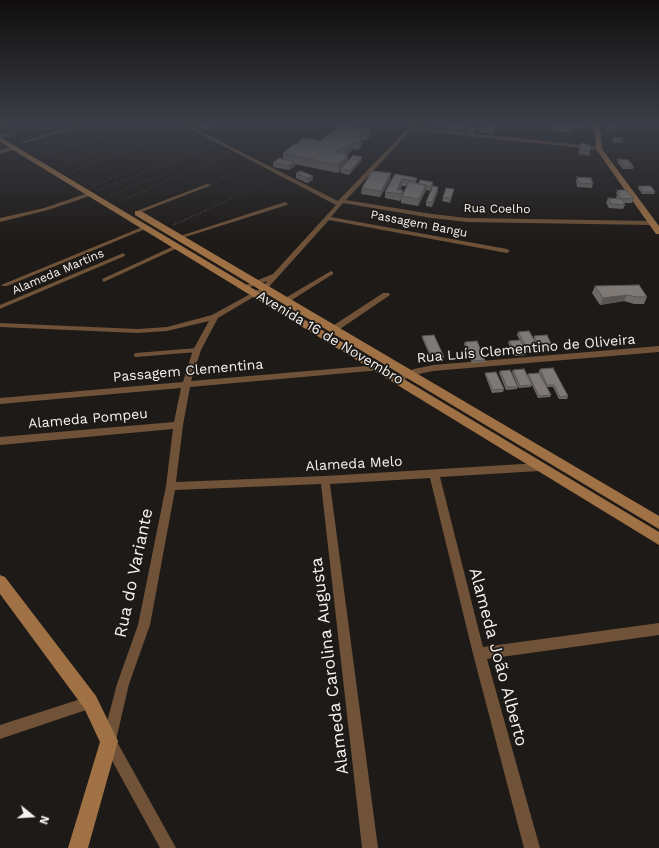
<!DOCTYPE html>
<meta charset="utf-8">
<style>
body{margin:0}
#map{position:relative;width:659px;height:848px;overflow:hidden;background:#1e1a17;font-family:"Work Sans",sans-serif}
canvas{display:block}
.north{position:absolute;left:12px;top:796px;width:40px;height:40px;-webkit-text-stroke:3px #1e1a17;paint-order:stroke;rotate:108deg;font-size:11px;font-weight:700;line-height:16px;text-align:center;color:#f5f2f0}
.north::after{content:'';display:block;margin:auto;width:14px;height:18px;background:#f5f2f0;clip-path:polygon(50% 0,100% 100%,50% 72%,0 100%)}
</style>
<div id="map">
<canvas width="659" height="848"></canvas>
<div class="north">N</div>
</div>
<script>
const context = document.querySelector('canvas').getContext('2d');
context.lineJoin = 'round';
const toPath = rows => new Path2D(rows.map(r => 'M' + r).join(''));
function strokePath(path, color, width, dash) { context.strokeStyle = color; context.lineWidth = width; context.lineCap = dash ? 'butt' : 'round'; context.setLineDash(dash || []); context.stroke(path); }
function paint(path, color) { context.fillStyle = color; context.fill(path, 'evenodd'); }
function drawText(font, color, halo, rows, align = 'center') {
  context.font = font + ' "Work Sans",sans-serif'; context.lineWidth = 3.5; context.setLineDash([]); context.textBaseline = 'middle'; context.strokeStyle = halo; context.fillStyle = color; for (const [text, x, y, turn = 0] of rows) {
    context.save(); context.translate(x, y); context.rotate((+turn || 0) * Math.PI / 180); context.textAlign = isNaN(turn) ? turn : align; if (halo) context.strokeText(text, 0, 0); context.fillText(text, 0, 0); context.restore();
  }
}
strokePath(toPath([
 [14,129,33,125],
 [51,153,62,159],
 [43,156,100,137],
 [70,163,62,159,74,154,82,158],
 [60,166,112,147],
 [70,172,142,144],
 [214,182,250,166],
 [93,186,129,171],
 [99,190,213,146],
 [109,196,175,169],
 [119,202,228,154],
 [204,211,276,178]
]), '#6b6765', 1, [0.5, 2]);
strokePath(toPath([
 [173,225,207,210]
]), '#6b6765', 1.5, [0.5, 2]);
strokePath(toPath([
 [0,127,10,125]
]), '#6f5237', 2.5);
strokePath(toPath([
 [104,280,178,246],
 [0,307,123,255]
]), '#6f5237', 3.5);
strokePath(toPath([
 [136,355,197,350]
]), '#6f5237', 4);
paint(toPath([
 [80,125,86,125,24,143,20,142,80,125],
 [183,125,188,125,338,201,411,125,415,125,414,127,599,147,601,148,601,150,411,130,346,200,432,214,467,218,652,221,655,223,652,225,467,222,432,218,343,203,331,217,507,249,510,251,507,253,329,220,267,289,218,318,201,350,191,381,378,365,381,366,382,368,381,370,190,387,183,425,176,482,325,476,539,463,542,464,544,467,542,470,539,471,440,477,483,647,659,623,659,635,487,659,540,848,524,848,473,654,430,478,330,484,378,848,362,848,321,484,175,490,150,625,129,684,116,740,176,848,160,848,104,746,102,741,117,684,138,625,166,486,173,429,0,445,0,437,174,422,181,388,0,404,0,398,183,382,193,350,209,321,167,331,138,333,0,327,0,323,138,329,167,327,212,315,263,287,267,281,245,289,241,287,273,274,336,205,183,125],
 [8,133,10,133,10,135,0,138,0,135,8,133],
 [15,146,18,148,17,149,0,154,0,150,15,146],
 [207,184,212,185,139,213,134,212,207,184],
 [91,192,94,194,93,195,48,210,0,222,0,218,44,208,91,192],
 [285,202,288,204,287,205,182,238,177,237,285,202],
 [145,226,150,227,7,286,3,286,1,285,145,226],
 [331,271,333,272,333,274,287,303,284,303,280,301,331,271],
 [383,293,389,293,390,295,337,331,331,331,331,327,383,293],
 [659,346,659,352,433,371,419,374,397,382,393,379,394,377,414,369,433,365,659,346],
 [90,696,95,697,96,702,95,707,0,739,0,725,90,696]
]), '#6f5237');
paint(toPath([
 [594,125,600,125,602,149,659,226,659,234,656,234,596,149,594,125],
 [0,137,659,532,659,545,0,142,0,137],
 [135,211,141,211,659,516,659,529,135,215,135,211],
 [0,575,5,577,96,696,118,741,88,848,68,848,100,742,84,708,0,594,0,575]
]), '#9f7144');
paint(toPath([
 [199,125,214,125,215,127,205,130,200,128],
 [427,125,439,125,438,128,427,127],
 [459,125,457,131,449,130,450,128,449,130,442,129,443,127],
 [487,125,495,126,493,134,485,133],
 [554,125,589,125,588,129,574,128,572,133,552,131],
 [605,125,616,125,616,129,615,131,605,129],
 [467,127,465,132,458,131,459,129],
 [476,127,474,133,467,132,468,130],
 [480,127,486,127,484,133,479,133],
 [336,128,371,129,370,137,366,141,362,140,362,146,358,150,354,149,347,155,348,161,361,161,349,175,341,173,341,170,338,173,294,164,295,166,289,170,273,167,273,163,283,159,283,153,297,144,297,143,320,141,336,130],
 [613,138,623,141,622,143,613,143,612,140],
 [581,143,590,152,589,156,579,154,579,147],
 [618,159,634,167,633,169,623,169,617,162],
 [296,173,313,180,307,183,296,178],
 [391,173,390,180,380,197,361,194,362,188],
 [395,174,417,178,416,183,433,186,438,191,432,207,426,206,426,202,433,186,430,191,426,190,418,206,401,203,401,199,400,201,385,198,385,192],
 [402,186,407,186,402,195,403,190,400,190],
 [577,177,593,184,592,188,577,187,576,181],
 [639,186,655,192,654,194,642,194,638,188],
 [617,190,634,198,632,203,624,203,625,205,623,209,609,208,606,203,608,198,616,199,616,198,617,195,616,194],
 [453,193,450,203,442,201,443,197],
 [595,286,647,297,644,304,634,304,624,301,600,305,592,293],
 [518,332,534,338,534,336,553,348,552,350,540,351,539,350,538,351,527,352,517,335],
 [422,336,444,357,443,359,432,361,422,338],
 [509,341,527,353,526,355,515,356,508,343],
 [465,342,485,360,485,362,472,363,464,344],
 [540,369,568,396,567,399,559,399,553,387,547,387,551,395,550,397,538,398,532,385,531,387,519,388,512,372,513,370,527,375,528,374,539,373,539,371],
 [500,371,518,387,517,389,506,390,499,373],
 [485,373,504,389,503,392,492,393,485,375]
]), '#6d6965');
paint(toPath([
 [209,125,214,125,215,127,205,130,205,126],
 [371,129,370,137,366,141,367,133],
 [363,132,362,146,358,150,359,142,356,137],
 [354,141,354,149,345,157,345,149],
 [340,148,340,156,335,152],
 [348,155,348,163,341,169,341,170,338,173,338,165],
 [362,157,361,161,349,175,350,171],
 [294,162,295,166,289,170,289,166],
 [391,173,390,180,380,197,381,191],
 [313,176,313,180,307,183,307,178],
 [402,179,402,186,397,194,397,190],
 [433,182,433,186,430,191,431,187],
 [426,185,426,191,418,206,419,199],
 [438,187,438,191,432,207,432,202],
 [403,190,402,196,400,201,401,194],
 [627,295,624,301,600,305,603,298]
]), '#595553');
const building = toPath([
 [201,125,209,125,205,126,201,125],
 [340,125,346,125,371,129,367,133,363,132,356,137,362,138,359,142,354,141,345,149,340,148,335,152,348,155,338,165,283,153,293,145,300,144,297,143,304,138,320,141,337,129,336,128,340,125],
 [444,125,451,125,449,128,443,127,444,125],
 [450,125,459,125,458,127,450,126,450,125],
 [460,125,467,126,465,130,459,129,460,125],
 [487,125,495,126,494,130,485,129,487,125],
 [554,125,574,125,573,129,554,127,554,125],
 [606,125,616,125,616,129,606,127,606,125],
 [469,126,476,127,474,131,468,130,469,126],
 [480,127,486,127,485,131,479,131,480,127],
 [613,138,622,138,623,141,614,141,613,138],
 [581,143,590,145,590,152,581,150,581,143],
 [353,155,362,157,350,171,341,169,353,155],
 [279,158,294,162,289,166,273,163,279,158],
 [618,159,628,160,634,167,624,167,618,159],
 [301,171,313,176,307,178,296,173,301,171],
 [372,171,391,173,381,191,362,188,372,171],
 [395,174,417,178,415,181,402,179,397,190,403,190,401,194,385,192,395,174],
 [577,177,591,178,593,184,579,183,577,177],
 [420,180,433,182,431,187,426,186,426,185,418,184,420,180],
 [409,182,426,185,419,199,402,196,409,182],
 [433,186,438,187,432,202,426,202,433,186],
 [639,186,651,186,655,192,643,192,639,186],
 [446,188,454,189,451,198,443,197,446,188],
 [617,190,626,190,634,198,622,199,617,194,620,193,617,190],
 [608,198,622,199,625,205,611,204,608,198],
 [639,285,647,297,637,297,627,295,603,298,595,286,639,285],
 [529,331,539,348,528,350,518,332,529,331],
 [434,335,444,357,432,358,422,336,434,335],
 [547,335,553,348,541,349,534,336,547,335],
 [520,340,527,353,516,354,509,341,520,340],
 [477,341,485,360,472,361,465,342,477,341],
 [553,368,568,396,560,397,554,385,547,385,540,369,553,368],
 [524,369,532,385,520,386,513,370,524,369],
 [510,370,518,387,507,387,500,371,510,370],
 [496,372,504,389,493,390,485,373,496,372],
 [539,373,551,395,539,396,528,374,539,373]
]);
paint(building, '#7f7a76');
strokePath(building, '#595553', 1);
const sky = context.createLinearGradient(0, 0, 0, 243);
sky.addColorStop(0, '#100e0d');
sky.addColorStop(0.51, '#3b3e47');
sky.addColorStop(1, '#3b3e4700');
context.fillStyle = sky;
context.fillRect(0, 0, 659, 243);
drawText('12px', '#f5f2f0', '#1e1a17', [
 ["Rua Coelho",497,209,1],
 ["Passagem Bangu",419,224,11],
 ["Alameda Martins",58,272,-23]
]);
drawText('14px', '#f5f2f0', '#1e1a17', [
 ["Avenida 16 de Novembro",330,338,31],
 ["Rua Luís Clementino de Oliveira",526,349,-5],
 ["Passagem Clementina",188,371,-5],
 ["Alameda Pompeu",88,419,-5],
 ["Alameda Melo",354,464,-3]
]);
drawText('17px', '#f5f2f0', '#1e1a17', [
 ["Rua do Variante",134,573,-78],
 ["Alameda João Alberto",498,657,75],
 ["Alameda Carolina Augusta",330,666,-97]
]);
</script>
